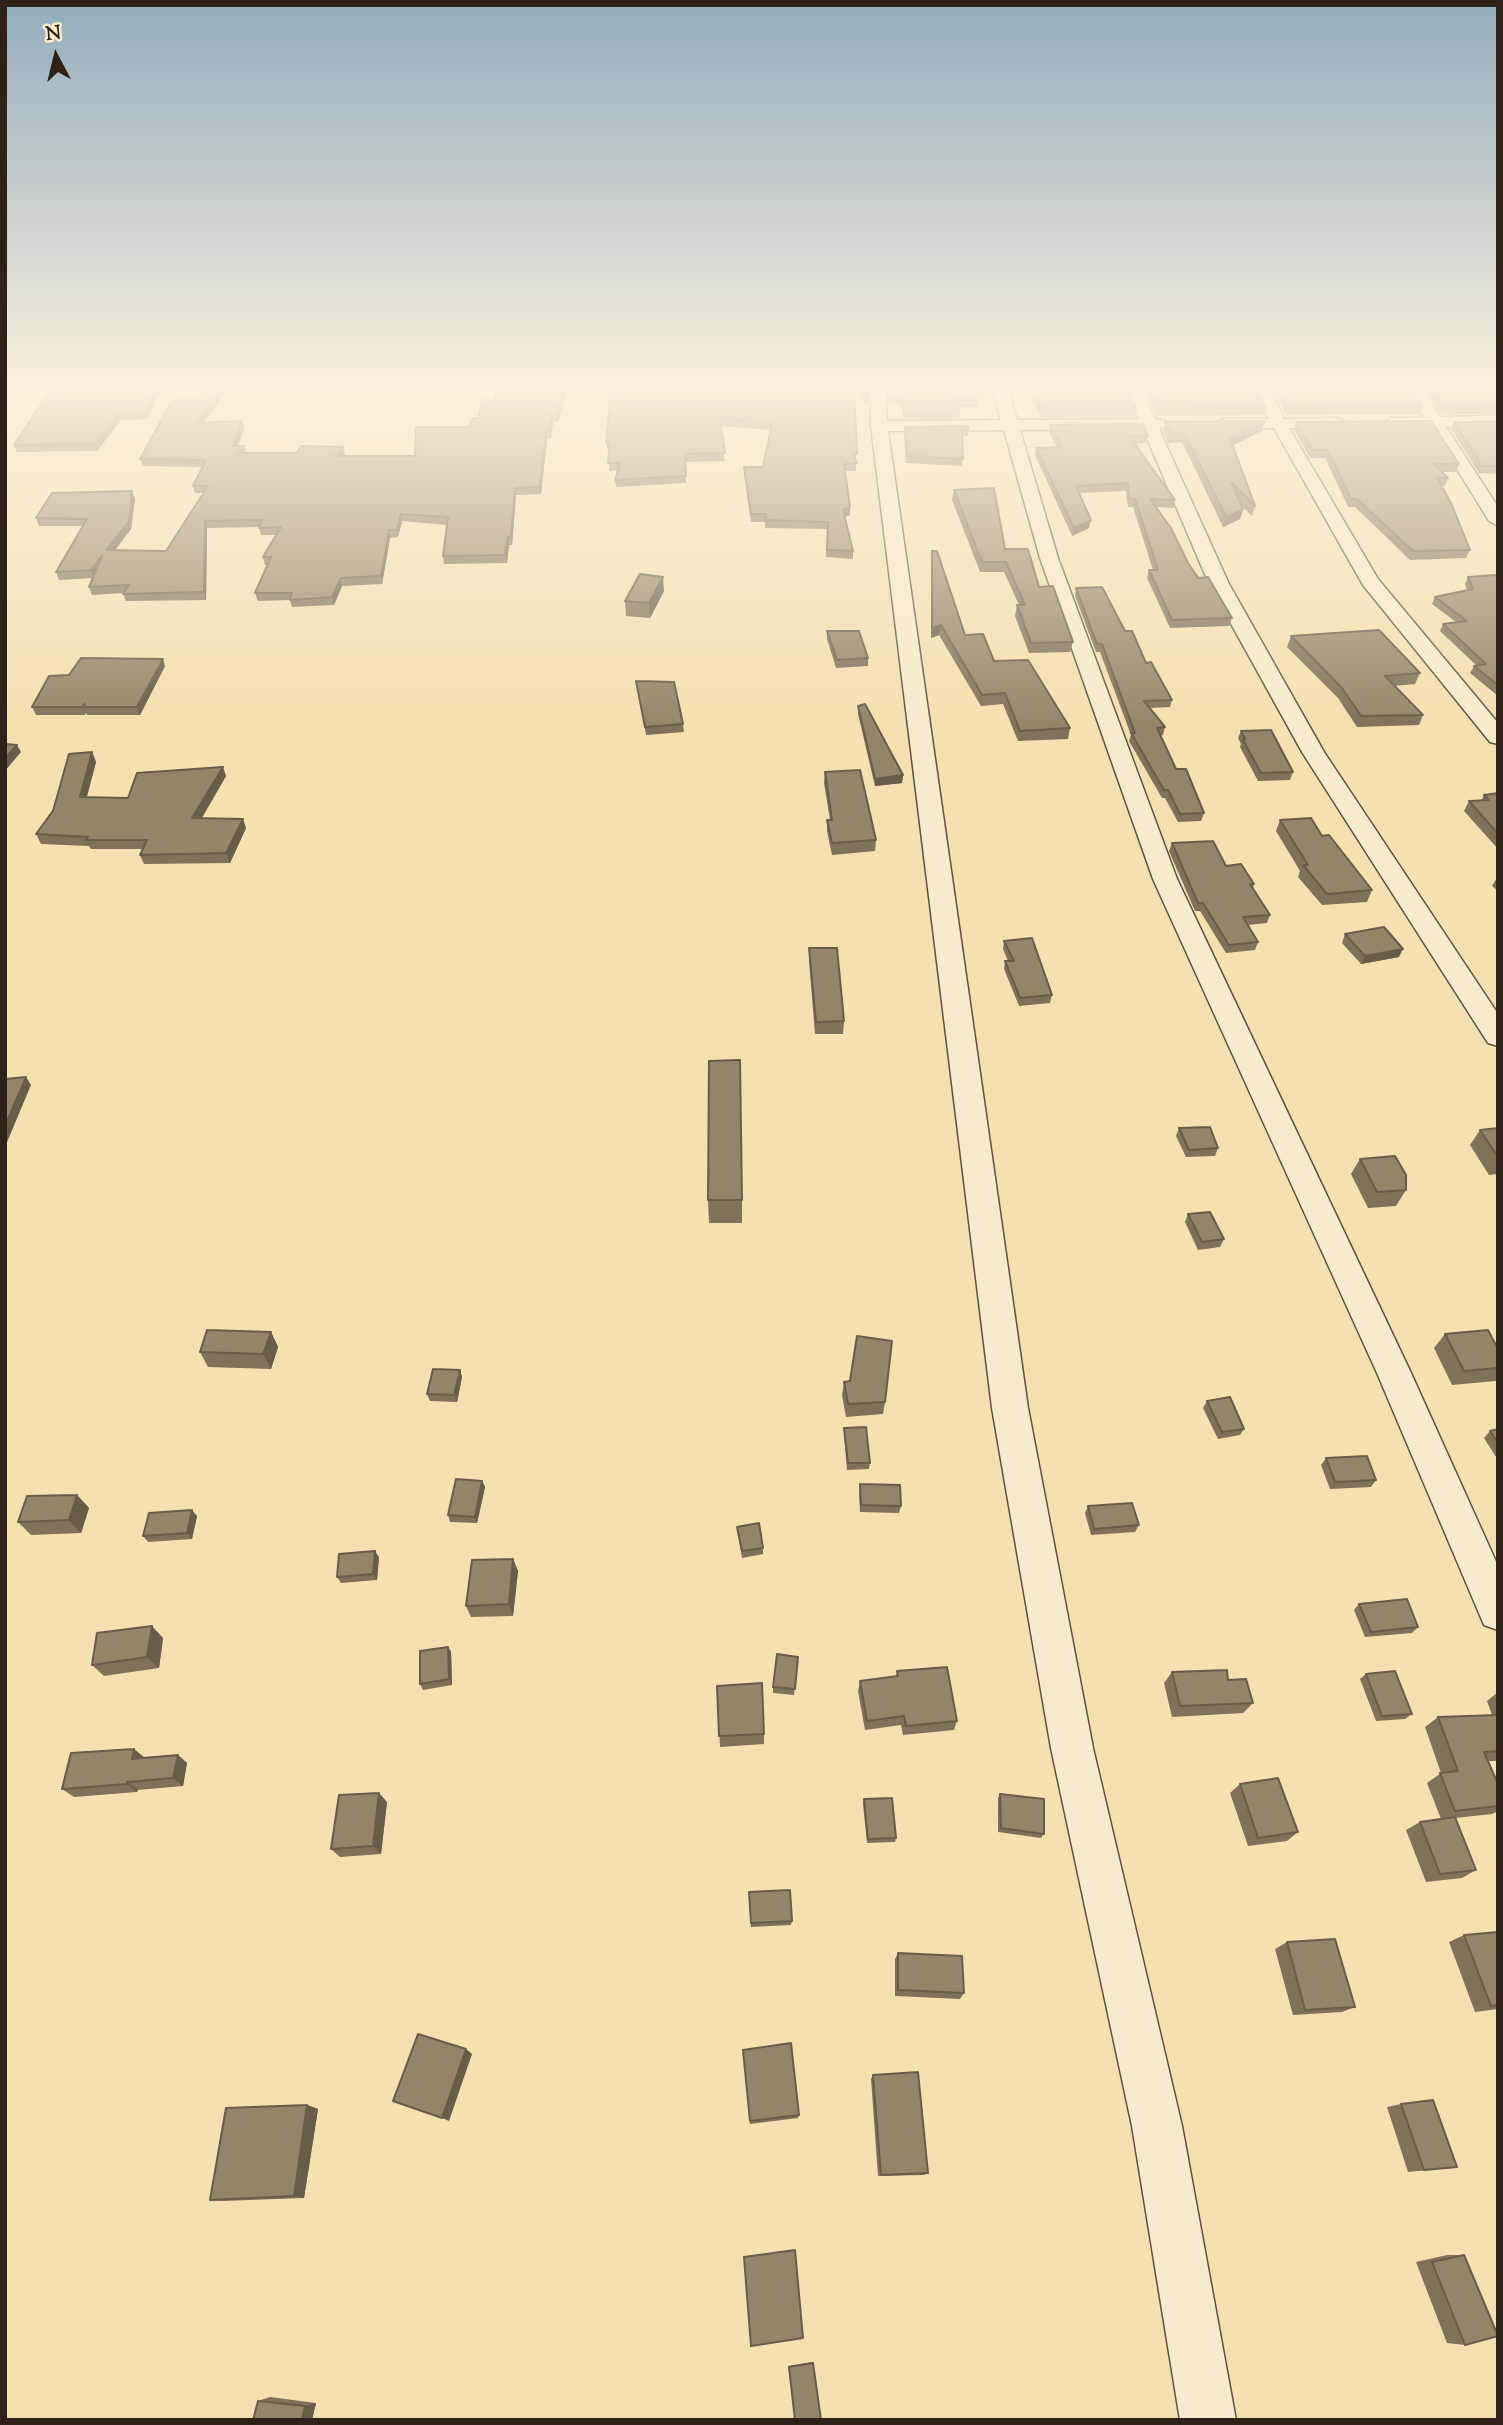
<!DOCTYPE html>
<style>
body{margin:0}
#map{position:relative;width:1503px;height:2425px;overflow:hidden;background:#f5e0b1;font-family:"Sorts Mill Goudy",serif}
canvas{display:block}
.frame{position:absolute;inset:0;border:7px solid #2e2218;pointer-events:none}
.north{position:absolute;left:21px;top:21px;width:70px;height:70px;-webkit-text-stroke:5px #f8ebcc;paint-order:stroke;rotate:353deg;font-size:19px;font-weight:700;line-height:28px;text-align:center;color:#2e2218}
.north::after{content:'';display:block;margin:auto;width:24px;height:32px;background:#2e2218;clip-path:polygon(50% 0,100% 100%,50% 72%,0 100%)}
</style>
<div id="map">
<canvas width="1503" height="2425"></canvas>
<div class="frame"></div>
<div class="north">N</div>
</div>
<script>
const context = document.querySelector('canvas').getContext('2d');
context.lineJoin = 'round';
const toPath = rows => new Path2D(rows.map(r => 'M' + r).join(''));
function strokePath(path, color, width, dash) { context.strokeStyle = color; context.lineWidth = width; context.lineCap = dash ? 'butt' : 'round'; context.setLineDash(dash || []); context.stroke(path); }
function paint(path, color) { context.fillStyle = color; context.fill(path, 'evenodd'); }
const street = toPath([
 [870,388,886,388,887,421,1001,420,992,388,1008,388,1017,420,1139,419,1125,388,1141,388,1155,419,1166,421,1168,424,1159,429,1229,584,1324,752,1498,1014,1498,1046,1488,1043,1302,752,1209,584,1143,429,1020,430,1058,558,1177,879,1411,1373,1498,1566,1498,1630,1484,1625,1377,1373,1153,879,1040,558,1004,430,888,431,1028,1408,1093,1748,1182,2126,1236,2420,1180,2420,1132,2126,1051,1748,992,1408,871,426,870,388],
 [1254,388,1270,388,1284,419,1339,418,1347,423,1339,428,1289,428,1378,579,1498,723,1498,744,1490,742,1363,585,1274,428,1223,429,1215,424,1223,419,1269,419,1254,388],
 [1406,388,1422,388,1440,417,1498,416,1498,426,1446,427,1498,507,1498,526,1489,521,1431,427,1391,428,1383,423,1391,418,1425,418,1406,388]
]);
strokePath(street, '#60523e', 3);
paint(street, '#f8ebcc');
paint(toPath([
 [52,388,163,388,147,419,121,420,97,451,17,452,14,445],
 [229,388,203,423,244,428,238,446,244,446,246,453,345,454,343,456,415,456,469,427,495,400,496,388,566,388,564,402,558,422,553,422,551,439,547,439,541,494,516,495,512,545,509,545,507,563,444,564,443,556,447,525,402,521,398,537,390,538,382,584,342,586,334,605,292,607,290,600,258,601,255,593,267,565,265,565,263,557,276,535,261,535,259,527,207,528,206,600,126,601,123,593,92,595,89,587,93,578,59,580,56,572,83,526,39,526,36,518,135,499,131,529,115,550,166,551,203,493,195,493,193,486,202,467,143,466,140,459,199,399],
 [854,388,856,471,845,471,850,515,845,517,853,551,853,559,826,557,827,529,765,528,765,522,751,522,744,474,744,467,763,467,770,430,721,426,725,461,685,462,686,483,616,487,615,480,618,470,609,471,609,449,607,449,606,442,610,404],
 [858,388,868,388,868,405,864,405],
 [888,388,991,388,990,391,986,390,985,398,978,398,978,407,958,407,960,411,959,418,903,418,902,405,889,405],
 [1010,388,1127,388,1136,409,1135,416,1041,417,1028,391,1012,391],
 [1144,388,1256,388,1266,408,1264,415,1157,416],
 [1273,388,1410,388,1422,407,1419,414,1286,415],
 [1424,388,1498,388,1498,414,1441,414],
 [1165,422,1262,431,1233,445,1255,506,1252,516,1241,505,1243,509,1240,519,1223,527,1182,442,1168,443,1163,432],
 [1296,422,1459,464,1456,472,1442,472,1448,478,1445,486,1441,486,1470,550,1466,558,1410,560,1355,507,1348,507,1325,458,1310,458,1294,430],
 [1454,422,1498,422,1498,474,1479,473,1451,429],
 [1050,425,1148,436,1146,443,1134,444,1175,500,1174,508,1156,507,1188,563,1232,618,1229,626,1170,628,1147,578,1149,570,1153,570,1133,507,1128,507,1126,491,1079,493,1089,528,1072,536,1035,455,1036,448,1057,447,1049,432],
 [905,427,969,429,968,436,963,436,962,466,906,463,904,433],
 [954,490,1005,549,1039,587,1073,642,1070,652,1029,653,1015,616,1017,605,1019,605,1004,572,980,572,952,500],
 [932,551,965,635,1070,728,1068,739,1018,741,1003,704,981,706,939,635,931,638,931,561],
 [1468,577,1498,577,1498,696,1470,673,1474,666,1476,665,1440,631,1443,624,1456,622,1432,604,1435,597,1467,590,1465,584],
 [1076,588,1125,631,1146,663,1172,700,1170,707,1150,708,1165,727,1163,735,1160,736,1176,769,1204,813,1201,821,1178,822,1165,798,1162,798,1129,741,1131,735,1100,652,1096,652,1075,596],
 [664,591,650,618,626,616,625,601],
 [827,631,868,658,868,666,836,668,827,639],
 [1291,636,1420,673,1415,684,1394,686,1423,715,1419,725,1357,727,1338,698,1287,647],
 [165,666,140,715,87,715,86,713,85,715,36,715,32,707,69,675],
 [636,681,683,724,684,732,646,735],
 [858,706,903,775,902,783,875,786,858,714],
 [1241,731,1293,772,1290,780,1258,781,1240,747,1241,744,1238,738],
 [92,752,96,762,87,797,128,798,226,776,202,818,246,828,230,863,144,864,140,855,142,849,91,849,89,846,41,844,36,834],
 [825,772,876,840,875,851,832,855,827,831,827,820,830,820,824,783],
 [1498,793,1498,849,1464,811,1469,801,1481,801,1484,795],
 [1280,820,1372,890,1367,902,1322,905,1298,877,1300,871,1276,831],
 [1172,843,1226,866,1254,884,1253,888,1270,915,1267,923,1248,925,1258,942,1255,950,1226,953,1200,911,1195,911,1169,851],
 [1498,876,1498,891,1492,886],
 [1345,934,1399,957,1361,964,1342,943],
 [1004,941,1052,995,1050,1003,1019,1006,1004,969,1005,961,1008,961,1003,949],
 [809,948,844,1021,843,1034,815,1034,809,961],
 [1179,1128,1218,1148,1215,1156,1186,1157,1176,1136],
 [1498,1128,1498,1174,1489,1175,1470,1145,1480,1130],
 [1360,1159,1406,1190,1396,1206,1368,1208,1351,1174],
 [708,1200,742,1200,742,1223,709,1223],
 [1188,1214,1224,1239,1220,1247,1198,1250,1185,1222],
 [271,1332,278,1347,271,1369,208,1367,200,1352],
 [1445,1334,1498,1349,1498,1379,1496,1381,1452,1385,1434,1348],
 [460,1370,462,1377,457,1402,430,1401,427,1394],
 [850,1381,885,1402,883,1414,846,1417,842,1395,844,1382],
 [1207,1401,1244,1429,1240,1435,1218,1439,1203,1408],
 [844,1428,870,1463,869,1469,847,1470,844,1435],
 [1498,1429,1498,1460,1484,1438,1490,1431],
 [1326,1458,1376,1480,1371,1487,1330,1489,1321,1465],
 [482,1481,485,1487,477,1523,450,1522,448,1515],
 [860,1484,901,1506,899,1513,860,1512,859,1491],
 [77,1495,89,1508,81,1533,31,1535,18,1522],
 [1088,1506,1139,1525,1135,1532,1091,1535,1085,1513],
 [197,1516,192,1539,148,1542,143,1536],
 [737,1527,763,1548,763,1554,742,1558],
 [379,1557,377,1580,341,1583,337,1577],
 [513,1559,518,1571,513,1616,471,1617,466,1606],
 [1359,1604,1418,1627,1412,1633,1365,1637,1354,1610],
 [163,1638,159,1668,104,1676,92,1665],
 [448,1647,451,1652,452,1685,423,1690,420,1684],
 [798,1657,794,1695,773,1693,773,1687],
 [897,1671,957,1721,954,1730,903,1735,901,1725,865,1730,858,1691,860,1681,896,1677],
 [1172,1672,1253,1703,1243,1713,1172,1717,1164,1683],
 [1366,1674,1412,1714,1405,1719,1376,1721,1360,1679],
 [717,1686,764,1734,764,1744,720,1747],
 [1498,1692,1498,1761,1488,1761,1498,1784,1498,1811,1492,1814,1455,1818,1476,1870,1462,1878,1426,1882,1406,1830,1420,1822,1441,1819,1427,1783,1441,1773,1425,1727,1438,1717,1492,1715,1487,1701],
 [178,1755,187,1763,183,1786,138,1790,137,1792,74,1797,62,1789,144,1757],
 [1240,1784,1298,1832,1287,1841,1248,1846,1230,1793],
 [1000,1794,1044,1834,1041,1838,998,1832,998,1798],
 [864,1799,896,1838,895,1842,867,1843,863,1804],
 [387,1802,381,1854,340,1857,331,1849],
 [749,1892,792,1921,791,1925,751,1927],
 [1498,1932,1498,2009,1475,2012,1449,1942,1464,1935],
 [1287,1942,1355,2007,1342,2012,1293,2015,1275,1949],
 [898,1953,964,1993,960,1999,895,1996,895,1959],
 [743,2050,799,2115,798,2118,750,2124],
 [873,2075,928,2173,924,2175,878,2176,871,2079],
 [1401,2104,1457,2167,1408,2172,1387,2107],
 [307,2105,318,2109,304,2198,222,2201,210,2200],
 [1447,2255,1464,2255,1465,2345,1447,2343,1416,2262],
 [812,2362,813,2363,795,2420,788,2366],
 [270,2397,316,2403,312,2420,253,2420,258,2401]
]), '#807259');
paint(toPath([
 [157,388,163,388,147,419,145,412],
 [222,388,229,388,198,430,196,423],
 [564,388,566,388,564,402,558,422,557,415],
 [118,413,121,420,97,451,95,444],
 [552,415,553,422,551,439,550,431],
 [242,421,244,428,235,453,233,446],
 [1265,421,1262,431,1228,448,1230,438],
 [546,432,547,439,541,494,540,487],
 [343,447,345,454,337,463,335,456],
 [515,488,516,495,512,545,511,537],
 [132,491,135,499,131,529,109,558,106,550],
 [850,507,850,515,843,518,843,510],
 [1243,509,1240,519,1223,527,1226,517],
 [401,514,402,521,398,537,397,530],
 [1091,520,1089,528,1072,536,1074,528],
 [205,521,207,528,206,600,204,592],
 [389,530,390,538,382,584,381,576],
 [508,537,509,545,507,563,505,555],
 [102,556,94,578,91,570],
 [663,577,664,591,650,618,649,603],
 [341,578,342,586,334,605,332,597],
 [941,625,939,635,931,638,932,628],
 [163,659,165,666,140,715,137,707],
 [17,745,21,752,5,771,5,758],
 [92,752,96,762,84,806,80,797],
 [223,767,226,776,196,827,192,818],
 [903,775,902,783,875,786,875,779],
 [243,819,246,828,230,863,226,853],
 [1403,949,1399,957,1361,964,1365,956],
 [26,1077,31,1085,5,1147,5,1126],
 [271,1332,278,1347,271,1369,263,1354],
 [460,1370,462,1377,457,1402,454,1395],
 [482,1481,485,1487,477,1523,475,1517],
 [77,1495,89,1508,81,1533,69,1520],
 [192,1510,197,1516,192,1539,187,1533],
 [375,1551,379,1557,377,1580,373,1574],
 [513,1559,518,1571,513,1616,509,1604],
 [152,1626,163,1638,159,1668,147,1657],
 [448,1647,451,1652,452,1685,449,1679],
 [134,1749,144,1757,142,1767,132,1759],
 [178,1755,187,1763,183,1786,173,1778],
 [127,1782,138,1790,137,1792,127,1784],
 [379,1793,387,1802,381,1854,373,1846],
 [466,2049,472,2054,449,2121,442,2118],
 [307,2105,318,2109,304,2198,294,2196],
 [316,2403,312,2420,302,2420,305,2406]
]), '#685d49');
const building = toPath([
 [52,388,157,388,145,412,118,413,95,444,14,445,52,388],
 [203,388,222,388,196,423,242,421,233,446,244,446,239,453,297,453,301,446,343,447,335,456,415,456,416,427,469,427,473,418,478,418,483,400,495,400,496,388,564,388,557,415,552,415,550,431,546,432,540,487,515,488,511,537,508,537,505,555,443,556,448,517,401,514,397,530,389,530,381,576,341,578,332,597,290,600,292,593,255,593,271,557,263,557,281,527,259,528,262,520,205,521,204,592,123,594,129,585,89,587,102,556,91,570,56,572,87,519,36,518,52,493,132,491,129,521,106,550,166,551,208,486,193,486,206,460,140,459,172,401,199,399,203,388],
 [609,388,854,388,857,454,853,453,857,463,844,464,850,507,843,510,853,551,827,550,828,522,765,520,766,514,751,514,744,467,763,467,772,423,720,418,725,453,685,454,686,476,615,480,620,463,608,463,610,442,606,442,610,404,609,388],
 [861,388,868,388,868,398,864,398,861,388],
 [889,388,984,388,986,391,975,391,979,400,955,400,960,411,903,411,902,398,890,398,889,388],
 [1031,388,1127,388,1136,409,1043,410,1031,388],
 [1148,388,1256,388,1266,408,1158,409,1148,388],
 [1278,388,1410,388,1422,407,1288,408,1278,388],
 [1431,388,1498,388,1498,407,1444,407,1431,388],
 [1265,421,1230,438,1255,506,1231,482,1243,509,1226,517,1184,433,1170,433,1165,422,1265,421],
 [1431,421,1459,464,1434,464,1448,478,1437,478,1451,503,1470,550,1413,551,1357,499,1351,499,1328,450,1312,450,1296,422,1431,421],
 [1454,422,1498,422,1498,466,1482,466,1454,422],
 [1143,424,1148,436,1129,436,1175,500,1150,499,1171,528,1188,563,1198,578,1208,577,1232,618,1172,620,1149,570,1158,570,1135,499,1129,499,1128,483,1076,486,1091,520,1074,528,1036,448,1062,447,1050,425,1143,424],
 [967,426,969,429,962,430,963,459,907,456,905,427,967,426],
 [994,488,1005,549,1028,549,1039,587,1053,586,1073,642,1031,643,1017,605,1025,605,1006,562,982,562,954,490,994,488],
 [932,551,937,551,965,635,983,634,994,661,1028,660,1070,728,1020,731,1005,693,982,695,941,625,932,628,932,551],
 [640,574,663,577,649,603,625,601,640,574],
 [1495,575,1498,577,1498,685,1474,666,1486,664,1443,624,1467,621,1435,597,1473,589,1468,577,1495,575],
 [1102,587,1125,631,1132,631,1146,663,1151,662,1172,700,1144,701,1165,727,1157,728,1176,769,1186,769,1204,813,1180,814,1168,790,1164,790,1131,733,1135,733,1102,644,1097,644,1076,588,1102,587],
 [1379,630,1420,673,1385,676,1423,715,1361,716,1342,688,1291,636,1379,630],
 [827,631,859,631,868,658,837,660,827,631],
 [81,658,163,659,137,707,84,707,85,704,82,707,32,707,49,676,69,675,81,658],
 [636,681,674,682,683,724,645,727,636,681],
 [865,704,903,775,875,779,858,706,865,704],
 [1271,730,1293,772,1261,773,1243,740,1245,739,1241,731,1271,730],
 [5,744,17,745,5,758,5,744],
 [92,752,80,797,128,798,137,773,223,767,192,818,243,819,226,853,140,855,147,840,86,840,88,837,36,834,53,811,69,754,92,752],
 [860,770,876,840,832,843,827,820,832,820,825,772,860,770],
 [1498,793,1498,834,1469,801,1489,800,1484,795,1498,793],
 [1311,818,1322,836,1329,835,1372,890,1327,894,1303,865,1308,865,1280,820,1311,818],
 [1213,841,1226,866,1241,864,1254,884,1250,884,1270,915,1243,917,1258,942,1229,945,1203,903,1198,903,1172,843,1213,841],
 [1384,927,1403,949,1365,956,1345,934,1384,927],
 [1032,938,1052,995,1020,998,1005,961,1014,961,1004,941,1032,938],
 [809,948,837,948,844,1021,816,1022,809,948],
 [740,1060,742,1200,708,1200,709,1061,740,1060],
 [26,1077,5,1126,5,1079,26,1077],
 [1210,1127,1218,1148,1189,1150,1179,1128,1210,1127],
 [1498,1128,1498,1157,1480,1130,1498,1128],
 [1395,1156,1406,1175,1406,1190,1377,1192,1360,1159,1395,1156],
 [1210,1212,1224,1239,1202,1242,1188,1214,1210,1212],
 [207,1330,271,1332,263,1354,200,1352,207,1330],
 [1488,1330,1498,1349,1498,1368,1464,1371,1445,1334,1488,1330],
 [857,1336,892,1341,885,1402,848,1404,844,1382,850,1381,857,1336],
 [433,1369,460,1370,454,1395,427,1394,433,1369],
 [1230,1397,1244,1429,1222,1432,1207,1401,1230,1397],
 [866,1427,870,1463,848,1463,844,1428,866,1427],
 [1498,1429,1498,1443,1490,1431,1498,1429],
 [1367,1456,1376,1480,1335,1482,1326,1458,1367,1456],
 [456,1479,482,1481,475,1517,448,1515,456,1479],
 [860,1484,900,1485,901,1506,861,1505,860,1484],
 [77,1495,69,1520,18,1522,27,1496,77,1495],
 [1132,1503,1139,1525,1094,1529,1088,1506,1132,1503],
 [192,1510,187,1533,143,1536,149,1513,192,1510],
 [759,1523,763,1548,742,1551,737,1527,759,1523],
 [375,1551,373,1574,337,1577,339,1554,375,1551],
 [513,1559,509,1604,466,1606,472,1560,513,1559],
 [1407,1599,1418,1627,1371,1632,1359,1604,1407,1599],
 [152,1626,147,1657,92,1665,97,1633,152,1626],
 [448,1647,449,1679,420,1684,420,1651,448,1647],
 [777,1654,798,1657,795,1689,773,1687,777,1654],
 [947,1667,957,1721,906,1726,904,1716,867,1721,860,1681,898,1676,897,1671,947,1667],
 [1227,1670,1228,1680,1246,1679,1253,1703,1180,1706,1172,1672,1227,1670],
 [1395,1671,1412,1714,1382,1716,1366,1674,1395,1671],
 [762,1683,764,1734,719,1736,717,1686,762,1683],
 [1498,1715,1498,1751,1484,1752,1498,1784,1498,1806,1455,1811,1440,1773,1458,1771,1438,1717,1498,1715],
 [134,1749,132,1759,178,1755,173,1778,127,1782,127,1784,62,1789,71,1753,134,1749],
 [1278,1778,1298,1832,1258,1838,1240,1784,1278,1778],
 [379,1793,373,1846,331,1849,339,1795,379,1793],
 [1000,1794,1044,1799,1044,1834,1001,1828,1000,1794],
 [892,1798,896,1838,868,1839,864,1799,892,1798],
 [1455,1817,1476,1870,1440,1874,1420,1822,1455,1817],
 [790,1890,792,1921,751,1923,749,1892,790,1890],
 [1498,1932,1498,2005,1491,2006,1464,1935,1498,1932],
 [1335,1939,1355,2007,1305,2010,1287,1942,1335,1939],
 [898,1953,962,1956,964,1993,898,1990,898,1953],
 [418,2034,466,2049,442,2118,393,2101,418,2034],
 [791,2043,799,2115,750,2121,743,2050,791,2043],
 [918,2072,928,2173,881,2175,873,2075,918,2072],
 [1433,2100,1457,2167,1424,2170,1401,2104,1433,2100],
 [307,2105,294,2196,210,2200,226,2108,307,2105],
 [795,2250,803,2338,751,2346,744,2257,795,2250],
 [1464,2255,1498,2336,1465,2345,1432,2262,1464,2255],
 [813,2363,821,2420,795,2420,789,2367,813,2363],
 [258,2401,305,2406,302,2420,253,2420,258,2401]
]);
paint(building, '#958568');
strokePath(building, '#685d49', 2);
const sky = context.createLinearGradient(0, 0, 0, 728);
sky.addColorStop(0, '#92acbd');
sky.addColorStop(0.53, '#faf1dc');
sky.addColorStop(1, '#faf1dc00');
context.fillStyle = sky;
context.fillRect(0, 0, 1503, 728);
</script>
